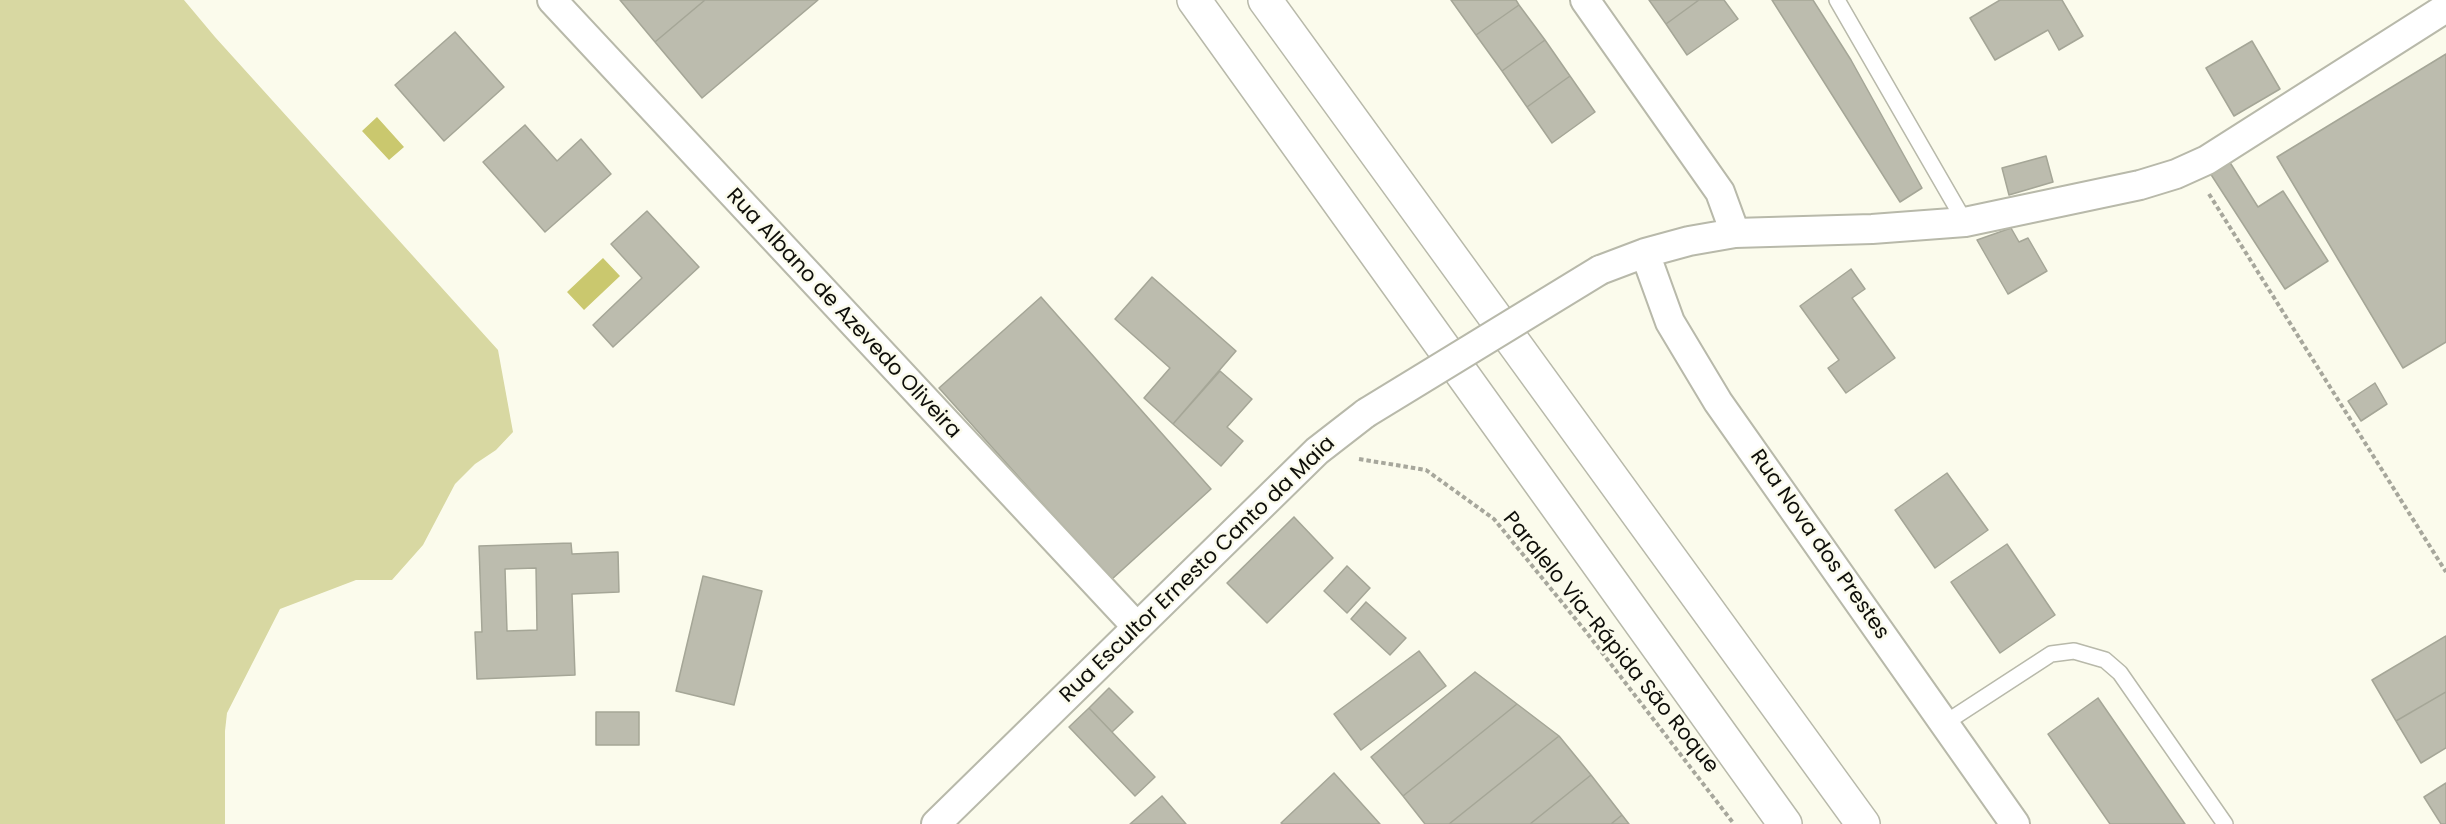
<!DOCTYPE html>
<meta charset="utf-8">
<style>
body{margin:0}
canvas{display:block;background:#fbfbec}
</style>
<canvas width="2446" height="824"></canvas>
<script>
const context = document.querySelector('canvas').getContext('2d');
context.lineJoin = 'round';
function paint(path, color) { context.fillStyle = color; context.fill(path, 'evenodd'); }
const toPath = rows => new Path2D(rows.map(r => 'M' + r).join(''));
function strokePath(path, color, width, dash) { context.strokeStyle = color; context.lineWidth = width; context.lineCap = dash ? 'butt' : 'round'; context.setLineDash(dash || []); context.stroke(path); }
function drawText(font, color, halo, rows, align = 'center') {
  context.font = font + ' Poppins,sans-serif'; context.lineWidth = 5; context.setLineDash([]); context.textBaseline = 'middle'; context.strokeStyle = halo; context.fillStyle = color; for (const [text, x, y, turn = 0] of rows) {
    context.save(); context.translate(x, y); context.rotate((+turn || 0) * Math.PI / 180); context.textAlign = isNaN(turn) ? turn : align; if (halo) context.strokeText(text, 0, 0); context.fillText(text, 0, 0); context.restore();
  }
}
paint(toPath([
 [0,0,184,0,215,37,498,350,513,432,496,450,475,464,455,484,423,545,392,580,356,580,280,609,227,713,225,731,225,824,0,824]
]), '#d8d8a2');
paint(toPath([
 [377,117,404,147,389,160,362,131],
 [603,258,620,276,584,310,567,292]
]), '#cac86e');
const building = toPath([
 [620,0,705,0,655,42,620,0],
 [705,0,818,0,702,98,655,42,705,0],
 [1451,0,1516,0,1519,5,1476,35,1451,0],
 [1649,0,1699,0,1666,24,1649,0],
 [1699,0,1724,0,1738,19,1687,55,1666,24,1699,0],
 [1772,0,1813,0,1851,60,1922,188,1900,202,1772,0],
 [2000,0,2062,0,2083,36,2059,50,2048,30,1995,60,1970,18,2000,0],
 [1519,5,1545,40,1502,71,1476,35,1519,5],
 [455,32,504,87,444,141,395,85,455,32],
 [1545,40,1570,76,1527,107,1502,71,1545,40],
 [2252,41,2280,89,2234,116,2206,68,2252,41],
 [2446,54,2446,342,2403,368,2277,157,2446,54],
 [1570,76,1595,112,1552,143,1527,107,1570,76],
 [525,125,557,161,581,139,611,174,545,232,483,162,525,125],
 [2046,156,2053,182,2009,195,2002,168,2046,156],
 [2229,161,2258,207,2283,191,2328,261,2285,289,2210,173,2229,161],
 [647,211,699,267,613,347,593,325,642,278,611,244,647,211],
 [2011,228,2019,242,2028,238,2047,271,2008,294,1977,240,2011,228],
 [1851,269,1865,289,1852,298,1895,358,1846,393,1828,368,1839,360,1800,306,1851,269],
 [1152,277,1236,351,1173,424,1144,398,1170,368,1115,319,1152,277],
 [1041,297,1211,489,1111,580,939,388,1041,297],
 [1220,371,1252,399,1227,427,1243,441,1221,466,1173,424,1220,371],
 [2375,383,2387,404,2361,421,2348,401,2375,383],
 [1947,473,1988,530,1935,568,1895,510,1947,473],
 [1294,517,1333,558,1267,623,1227,583,1294,517],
 [571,543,572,554,618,552,619,592,572,594,575,675,477,679,475,632,482,632,479,546,571,543],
 [536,568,537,630,507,631,505,569,536,568],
 [2007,544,2055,615,2000,653,1951,582,2007,544],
 [1347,566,1370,588,1347,613,1324,591,1347,566],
 [703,576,762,591,734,705,676,691,703,576],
 [1366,602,1406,638,1390,655,1351,619,1366,602],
 [2446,636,2446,692,2396,721,2372,680,2446,636],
 [1419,651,1446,686,1361,750,1334,714,1419,651],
 [1475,672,1517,704,1403,796,1371,757,1475,672],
 [1109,688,1133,712,1112,732,1089,708,1109,688],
 [2446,692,2446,748,2421,763,2396,721,2446,692],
 [2098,698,2185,824,2110,824,2048,734,2098,698],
 [1517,704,1559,736,1449,824,1425,824,1403,796,1517,704],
 [1089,708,1155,777,1135,796,1069,727,1089,708],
 [596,712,639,712,639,745,596,745,596,712],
 [1559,736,1591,775,1530,824,1449,824,1559,736],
 [1334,773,1380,824,1283,824,1281,823,1334,773],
 [1591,775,1622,815,1611,824,1530,824,1591,775],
 [2446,783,2446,824,2441,824,2424,797,2446,783],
 [1162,796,1186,824,1130,824,1162,796],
 [1622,815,1629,824,1611,824,1622,815]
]);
paint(building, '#bcbcae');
strokePath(building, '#a5a697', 1.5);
const service = toPath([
 [1837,0,1965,222],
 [1945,723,2051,654,2074,651,2105,660,2120,673,2225,824]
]);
const minor = toPath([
 [552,0,1137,627],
 [1585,0,1720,192,1735,233],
 [1645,253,1670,322,1718,402,2015,824],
 [1600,270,1645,253,1689,241,1735,233,1872,229,1965,222,2140,185,2176,174,2207,160,2446,8],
 [936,824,1317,451,1366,413]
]);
const trunk = toPath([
 [1194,0,1785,824],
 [1265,0,1863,824]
]);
strokePath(service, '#b8b9aa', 18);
strokePath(minor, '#b8b9aa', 32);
strokePath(trunk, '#b8b9aa', 36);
strokePath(toPath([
 [2209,194,2446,572],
 [1359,459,1426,470,1494,519,1587,633,1734,824]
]), '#a7a79c', 4, [4.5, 3]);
strokePath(service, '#fff', 15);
strokePath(minor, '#fff', 28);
strokePath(trunk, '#fff', 33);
const minorBridge = toPath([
 [1366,413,1600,270]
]);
strokePath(minorBridge, '#b8b9aa', 32, []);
strokePath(minorBridge, '#fff', 28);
drawText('21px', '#0f0f0a', '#fbfbec', [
 ["Rua Albano de Azevedo Oliveira",843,314,47],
 ["Rua Nova dos Prestes",1819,545,55],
 ["Rua Escultor Ernesto Canto da Maia",1198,570,-44],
 ["Paralelo Via-Rápida São Roque",1610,643,51]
]);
</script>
